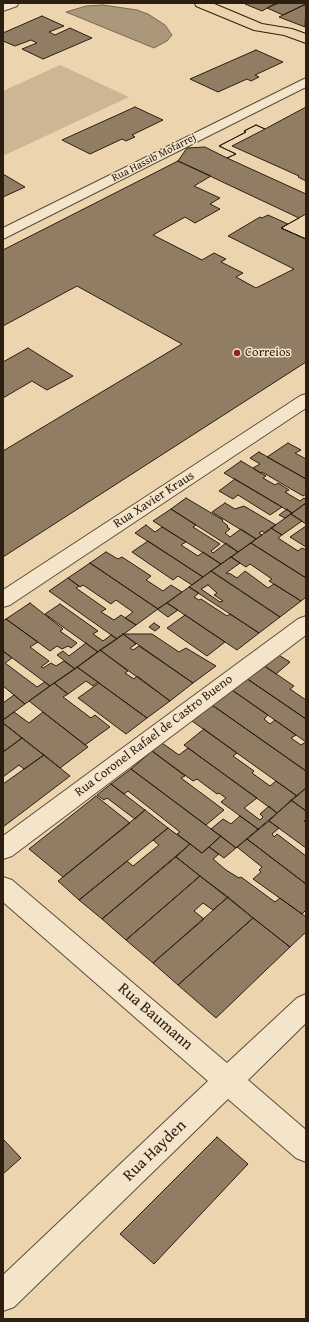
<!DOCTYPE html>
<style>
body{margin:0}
#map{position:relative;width:309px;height:1322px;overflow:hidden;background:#ecd5ae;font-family:"Gentium Book Plus",serif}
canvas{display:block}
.frame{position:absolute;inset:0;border:4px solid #2d1e12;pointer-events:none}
</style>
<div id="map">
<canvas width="309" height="1322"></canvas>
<div class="frame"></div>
</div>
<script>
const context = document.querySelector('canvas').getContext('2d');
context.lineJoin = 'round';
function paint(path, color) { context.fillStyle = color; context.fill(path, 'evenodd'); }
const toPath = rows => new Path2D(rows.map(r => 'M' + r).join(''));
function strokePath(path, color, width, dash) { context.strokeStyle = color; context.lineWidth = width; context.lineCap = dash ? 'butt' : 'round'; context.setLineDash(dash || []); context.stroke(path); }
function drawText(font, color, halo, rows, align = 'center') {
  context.font = font + ' "Gentium Book Plus",serif'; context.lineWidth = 3; context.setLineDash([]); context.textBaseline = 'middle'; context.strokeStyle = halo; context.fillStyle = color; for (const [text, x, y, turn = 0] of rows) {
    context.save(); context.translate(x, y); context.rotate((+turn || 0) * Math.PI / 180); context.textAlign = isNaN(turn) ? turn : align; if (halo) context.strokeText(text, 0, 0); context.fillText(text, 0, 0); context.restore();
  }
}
paint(toPath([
 [60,65,129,97,3,156,3,91]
]), '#ccb693');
const water = toPath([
 [103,5,137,10,148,14,165,25,172,35,167,41,154,48,66,12,86,6,103,5]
]);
paint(water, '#ab9779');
strokePath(water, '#796750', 1);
const building = toPath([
 [248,3,276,3,262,11,245,4,248,3],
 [279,3,306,3,306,4,283,15,267,8,279,3],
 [306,4,305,27,279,17,283,15,306,4],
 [42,16,64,26,49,32,55,35,70,28,92,38,43,59,22,49,37,43,31,40,15,46,3,41,3,33,42,16],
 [256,50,283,62,255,75,259,77,251,81,247,79,218,92,190,79,256,50],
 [135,107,163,120,132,135,135,137,126,141,122,139,90,154,62,140,135,107],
 [306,107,306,239,281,228,299,218,178,161,187,148,205,147,227,158,236,154,219,146,246,132,244,131,256,125,265,129,306,107],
 [256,125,265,129,232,146,299,176,298,177,306,181,306,194,227,158,236,154,219,146,246,132,244,131,256,125],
 [178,161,211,176,194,186,220,198,210,204,220,209,195,223,185,217,153,235,202,260,214,253,226,259,221,262,243,273,236,277,256,288,294,269,228,236,260,217,262,218,268,215,288,224,281,228,306,239,306,362,3,557,3,451,182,344,77,286,3,326,3,250,178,161],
 [3,174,25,187,3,197,3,174],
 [306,214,306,239,281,228,288,224,306,214],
 [28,348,73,376,47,390,32,381,3,398,3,362,28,348],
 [288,443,301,450,295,453,306,459,306,479,267,457,288,443],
 [259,452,306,479,306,494,303,496,262,472,260,473,253,468,260,464,250,458,259,452],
 [241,461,266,476,263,478,275,485,278,483,289,490,285,492,300,501,304,498,306,500,306,503,292,513,224,473,241,461],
 [235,479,282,507,270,515,238,495,233,499,219,491,235,479],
 [186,498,223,520,222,521,228,526,227,527,230,529,225,533,230,537,241,529,256,539,238,552,171,509,186,498],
 [225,503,235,509,244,506,276,525,265,533,262,531,259,533,262,535,256,539,212,512,225,503],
 [306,503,306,524,291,514,306,503],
 [171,509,196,525,193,527,220,544,211,551,213,553,226,543,238,552,221,564,153,521,171,509],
 [287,509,292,513,285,518,279,515,287,509],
 [291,514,302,521,282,535,271,528,291,514],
 [146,525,155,532,162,527,186,542,181,545,198,556,203,552,221,564,203,577,135,533,146,525],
 [306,526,306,547,290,537,306,526],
 [271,528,282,535,278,538,298,551,302,548,306,550,306,578,251,543,271,528],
 [148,541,203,577,192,585,178,576,173,580,132,552,148,541],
 [251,543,306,578,306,597,301,601,269,581,272,579,250,564,246,567,231,557,251,543],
 [106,552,118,559,122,557,151,576,146,580,163,591,171,585,182,592,158,609,90,563,106,552],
 [231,557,240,563,226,573,227,574,229,573,237,578,245,571,268,588,274,584,301,601,280,617,211,571,231,557],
 [90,563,158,609,136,625,125,618,133,612,116,600,111,604,83,585,80,587,68,578,90,563],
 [211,571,280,617,259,633,189,587,211,571],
 [208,585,217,593,214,595,223,601,220,602,201,589,208,585],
 [68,578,79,586,76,588,106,609,101,612,114,620,121,615,136,625,117,639,49,591,68,578],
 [189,587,199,593,194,597,199,600,201,599,227,616,230,614,259,633,237,650,167,603,189,587],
 [30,603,63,629,60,631,77,643,71,648,68,646,62,649,57,646,50,651,6,619,30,603],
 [167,603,178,610,168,617,157,609,167,603],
 [60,604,98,631,93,634,103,641,111,635,117,639,98,652,45,614,60,604],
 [185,615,225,642,207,656,167,628,185,615],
 [6,619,38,642,30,647,49,661,41,667,43,668,51,663,56,666,64,661,75,669,50,686,3,651,3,621,6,619],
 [154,623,160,627,155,631,149,627,154,623],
 [123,634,136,644,130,648,133,650,139,646,193,683,170,701,100,650,123,634],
 [123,634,152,634,179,652,186,648,216,666,193,683,123,634],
 [86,643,98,652,75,669,57,655,63,651,69,656,86,643],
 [100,650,128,671,125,673,134,679,137,676,170,701,147,718,77,667,100,650],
 [3,651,12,658,5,663,37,687,45,682,50,686,25,704,3,686,3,651],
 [277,654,290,662,276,674,263,665,277,654],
 [263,665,294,686,290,689,306,700,306,719,246,678,263,665],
 [77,667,98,682,93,686,86,681,68,694,54,683,77,667],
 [246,678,306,719,306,742,232,690,246,678],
 [54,683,68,694,63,697,91,718,95,715,110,727,85,745,29,701,54,683],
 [99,683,147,718,126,734,78,698,99,683],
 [232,690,268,715,264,719,270,724,275,720,296,735,291,738,301,745,306,742,306,771,212,705,232,690],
 [14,695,25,704,3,720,3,703,14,695],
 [212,705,306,771,306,788,297,796,192,721,212,705],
 [14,712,29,723,43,712,88,747,60,768,3,723,3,720,14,712],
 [3,723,22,738,3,752,3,723],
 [204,729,237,753,233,756,254,771,252,773,270,786,276,781,297,796,277,813,184,745,204,729],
 [22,738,44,755,24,769,19,765,3,777,3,752,22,738],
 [162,743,179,755,188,748,257,798,244,808,260,820,263,817,260,814,269,806,277,813,258,829,221,802,226,798,219,793,217,794,197,779,193,781,152,751,162,743],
 [152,751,185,776,181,778,224,810,206,825,131,769,152,751],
 [44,755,70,776,3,827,3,784,44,755],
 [131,769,211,829,221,836,202,853,177,834,180,832,128,791,124,794,111,784,131,769],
 [111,784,124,794,145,810,135,819,107,798,104,800,97,795,111,784],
 [306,788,306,811,291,800,306,788],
 [96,796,130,823,63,877,29,849,96,796],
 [291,800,306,811,306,820,304,821,306,823,306,848,269,821,291,800],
 [145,810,168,828,79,900,58,881,145,810],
 [240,816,258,829,236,848,211,829,223,819,231,824,240,816],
 [269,821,279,828,272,834,274,837,277,834,306,856,306,884,247,839,269,821],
 [168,828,190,844,102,919,79,900,127,861,133,866,159,845,153,840,168,828],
 [221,836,236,848,224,858,209,847,221,836],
 [247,839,306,884,306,910,302,914,253,879,261,872,259,870,262,867,237,847,247,839],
 [190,844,202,853,209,847,219,854,213,859,226,870,239,878,241,877,275,902,280,898,306,917,306,932,290,947,176,857,190,844],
 [176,857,200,876,126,940,102,919,176,857],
 [200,876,228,897,213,910,203,903,194,911,204,919,153,963,126,940,200,876],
 [228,897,253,918,178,985,153,963,228,897],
 [253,918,290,947,216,1018,178,985,253,918],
 [217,1137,248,1164,154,1264,120,1234,217,1137],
 [3,1139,21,1158,3,1174,3,1139]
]);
paint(building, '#907d63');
strokePath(building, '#2d1e12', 1);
const minor = toPath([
 [3,3,18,3,17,6,3,11,3,3],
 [306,78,306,87,3,239,3,228,306,78],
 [306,394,306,408,10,605,3,607,3,590,300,396,306,394],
 [306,616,306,635,12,856,3,859,3,836,298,619,306,616],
 [3,877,12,880,227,1063,297,998,306,994,306,1023,248,1080,306,1130,306,1162,296,1158,228,1099,14,1307,3,1311,3,1275,208,1081,3,902,3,877]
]);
const major = toPath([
 [195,3,212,3,262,24,292,29,306,34,306,43,284,35,254,30,196,6,195,3]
]);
strokePath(minor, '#5d4c39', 2);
strokePath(major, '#2d1e12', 2);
paint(minor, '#f3e4ca');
paint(major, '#ecd5ae');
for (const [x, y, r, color] of [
 [237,353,4,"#8f2418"]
]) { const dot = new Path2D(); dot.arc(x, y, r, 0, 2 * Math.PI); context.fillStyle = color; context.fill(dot); strokePath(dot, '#f3e4ca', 1.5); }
drawText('11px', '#2d1e12', '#f3e4ca', [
 ["Rua Hassib Mofarrej",154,158,-27]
]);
drawText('13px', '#2d1e12', '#f3e4ca', [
 ["Correios",245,353]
], 'left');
drawText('13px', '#2d1e12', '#f3e4ca', [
 ["Rua Xavier Kraus",154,500,-33],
 ["Rua Coronel Rafael de Castro Bueno",154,736,-37]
]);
drawText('16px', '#2d1e12', '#f3e4ca', [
 ["Rua Baumann",155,1017,41],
 ["Rua Hayden",155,1151,-44]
]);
</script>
